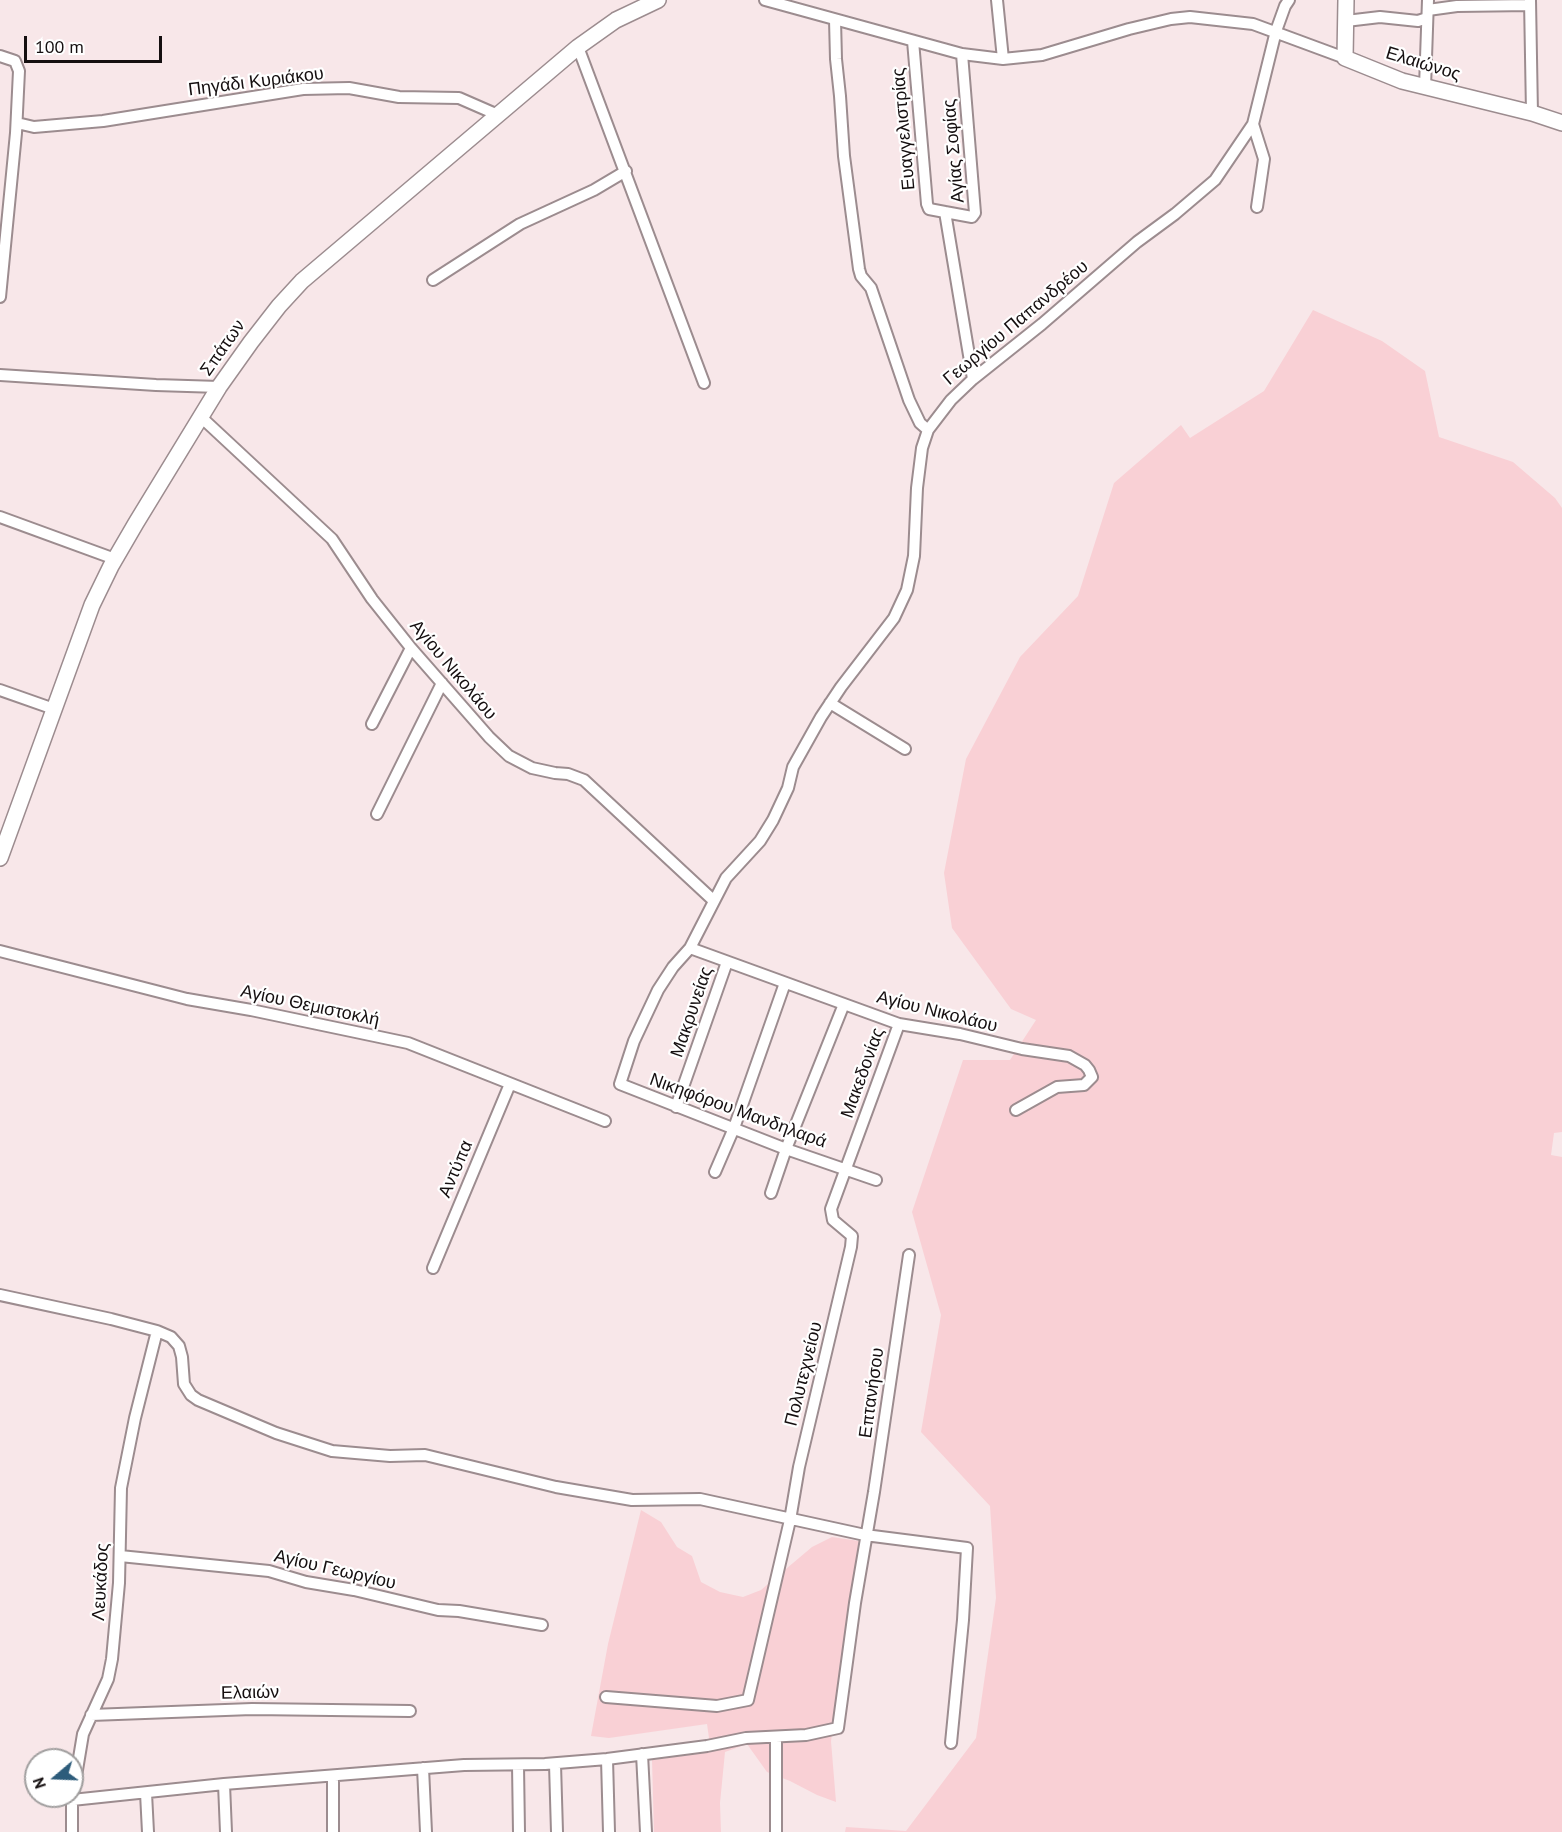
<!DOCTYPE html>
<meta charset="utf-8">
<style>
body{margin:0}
#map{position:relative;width:1562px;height:1832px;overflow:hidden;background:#f8e7e9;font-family:"PT Sans",sans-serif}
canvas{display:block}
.north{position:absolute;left:24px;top:1748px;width:60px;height:60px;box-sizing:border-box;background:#fff;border:2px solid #a19f9f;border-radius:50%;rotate:251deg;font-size:16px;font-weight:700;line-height:24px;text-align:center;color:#150f10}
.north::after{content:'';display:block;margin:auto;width:21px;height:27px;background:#2d5c7b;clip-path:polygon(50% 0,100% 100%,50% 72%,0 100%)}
.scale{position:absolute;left:24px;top:36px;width:138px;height:27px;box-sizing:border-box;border:3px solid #150f10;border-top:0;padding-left:8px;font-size:18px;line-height:21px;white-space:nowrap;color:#150f10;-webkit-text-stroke:4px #fff;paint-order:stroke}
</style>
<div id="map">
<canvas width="1562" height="1832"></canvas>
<div class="north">N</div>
<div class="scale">100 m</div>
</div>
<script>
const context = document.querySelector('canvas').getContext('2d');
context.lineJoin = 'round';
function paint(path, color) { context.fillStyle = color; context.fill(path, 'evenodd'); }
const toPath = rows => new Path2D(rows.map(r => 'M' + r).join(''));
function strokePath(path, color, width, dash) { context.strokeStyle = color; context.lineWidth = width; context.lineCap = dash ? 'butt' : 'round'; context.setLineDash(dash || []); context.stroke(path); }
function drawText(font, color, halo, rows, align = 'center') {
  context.font = font + ' "PT Sans",sans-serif'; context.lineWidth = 4.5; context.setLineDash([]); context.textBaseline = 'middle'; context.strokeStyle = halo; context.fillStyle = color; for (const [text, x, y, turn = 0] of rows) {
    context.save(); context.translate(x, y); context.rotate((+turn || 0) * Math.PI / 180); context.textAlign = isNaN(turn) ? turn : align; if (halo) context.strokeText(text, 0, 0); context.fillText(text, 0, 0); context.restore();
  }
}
paint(toPath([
 [1313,310,1382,341,1425,371,1439,437,1513,462,1555,498,1562,508,1562,1132,1554,1133,1551,1155,1562,1157,1562,1832,845,1832,846,1827,906,1831,976,1738,996,1598,990,1506,921,1432,941,1315,912,1212,963,1060,1010,1060,1036,1020,1011,1009,952,928,944,873,966,759,1020,657,1078,596,1114,483,1181,425,1190,438,1264,391],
 [641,1510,661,1522,677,1547,692,1556,701,1582,720,1592,743,1597,761,1590,812,1547,832,1537,859,1541,831,1741,836,1802,817,1795,790,1781,767,1772,747,1744,725,1752,720,1803,721,1832,654,1832,652,1760,711,1752,707,1724,609,1738,591,1736,608,1644]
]), '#f9d0d5');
const street = toPath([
 [765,0,962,54,1003,59,1042,55,1129,29,1171,19,1190,17,1253,24,1345,58],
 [997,0,1003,59],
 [1530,0,1532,113],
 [1428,10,1457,6,1530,5],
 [835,20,836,59,840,96,844,156,859,269,861,276,871,288,909,400,920,423,928,430],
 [1346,21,1380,17,1418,21,1427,18],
 [913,41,927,204,929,209,945,212,973,379],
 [578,47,704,383],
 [0,56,15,61,19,71,16,133,0,297],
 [1425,87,1428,0],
 [17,123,34,127,103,121,303,89,349,88,399,97,459,98,498,115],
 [1253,124,1264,159,1257,207],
 [945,212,972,217,975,213,962,54],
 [433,280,520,224,594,190,626,171],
 [0,375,156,385,219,387],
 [201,417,332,539,372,599,411,648,489,737,509,756,532,768,555,773,568,774,584,780,713,900],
 [0,517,115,559],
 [0,690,54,709],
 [830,703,905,749],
 [372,724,411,648],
 [377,814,442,683],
 [690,948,899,1024,960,1034,1022,1049,1069,1056,1085,1065,1089,1070,1092,1077,1084,1085,1057,1087,1016,1110],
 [0,951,187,999,251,1010,408,1043,605,1121],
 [676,1107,727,962],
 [715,1172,734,1128,785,983],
 [876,1180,786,1149,620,1084,634,1041,658,990,673,967,690,948,726,878,760,841,773,820,788,788,793,767,821,717,841,687,894,618,907,590,914,556,917,488,922,448,928,430,951,400,973,379,1042,324,1137,242,1175,214,1215,180,1253,124,1276,31,1285,6,1289,0],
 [771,1193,786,1149,844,1004],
 [433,1268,510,1084],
 [0,1295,111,1319,157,1331,171,1337,179,1346,182,1357,184,1384,191,1395,198,1400,276,1433,332,1451,390,1456,425,1455,556,1487,632,1500,700,1499,865,1535,967,1548,963,1620,951,1743],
 [120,1556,269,1571,306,1582,354,1590,438,1610,459,1611,542,1625],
 [606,1697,717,1706,748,1700,790,1520,799,1467,851,1247,852,1236,833,1220,831,1209,899,1024],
 [91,1715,252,1709,410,1711],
 [642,1754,646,1832],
 [607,1759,609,1832],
 [555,1764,557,1832],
 [518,1765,519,1832],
 [423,1768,426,1832],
 [333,1776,333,1832],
 [224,1784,226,1832],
 [146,1793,148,1832],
 [72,1800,224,1784,464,1765,545,1764,607,1759,707,1746,746,1738,806,1735,838,1728,855,1603,874,1492,909,1255],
 [72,1832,72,1800,83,1734,108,1679,112,1659,119,1583,121,1488,135,1418,157,1331],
 [776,1832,776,1737]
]);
const secondary = toPath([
 [1346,0,1345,58,1402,81,1532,113,1562,123],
 [0,858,92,605,111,566,136,523,219,387,251,342,279,306,302,281,578,47,616,20,658,0]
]);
strokePath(street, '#9c8c8f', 14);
strokePath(secondary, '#9c8c8f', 18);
strokePath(street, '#fff', 10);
strokePath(secondary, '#fff', 15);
drawText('18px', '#150f10', '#fff', [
 ["Ελαιώνος",1423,64,17],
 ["Πηγάδι Κυριάκου",256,82,-7],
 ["Ευαγγελιστρίας",904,129,-95],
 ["Αγίας Σοφίας",954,151,-95],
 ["Γεωργίου Παπανδρέου",1016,323,-40],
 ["Σπάτων",223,348,-55],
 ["Αγίου Νικολάου",453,670,50],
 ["Αγίου Θεμιστοκλή",310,1006,12],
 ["Μακρυνείας",692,1012,-71],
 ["Αγίου Νικολάου",937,1012,14],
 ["Μακεδονίας",863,1073,-70],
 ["Νικηφόρου Μανδηλαρά",738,1111,20],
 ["Αντύπα",456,1169,-67],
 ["Πολυτεχνείου",804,1374,-76],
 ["Επτανήσου",872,1393,-82],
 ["Αγίου Γεωργίου",335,1570,13],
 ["Λευκάδος",101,1582,-87],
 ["Ελαιών",250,1693,-1]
]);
</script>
